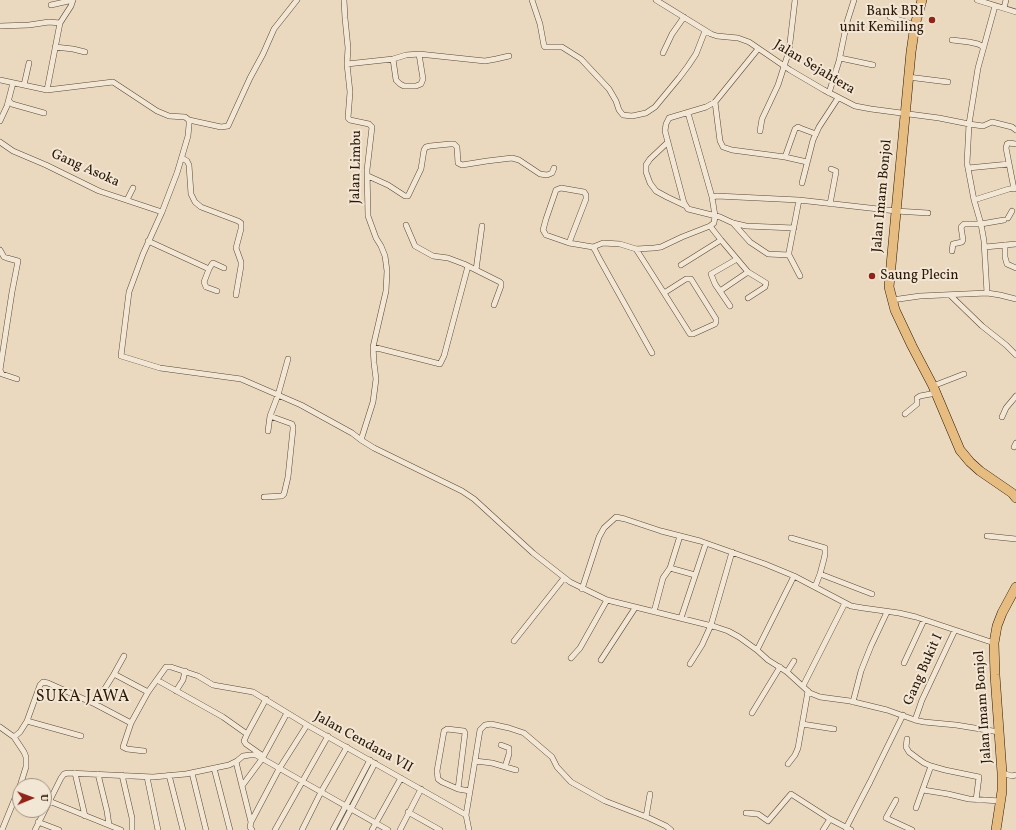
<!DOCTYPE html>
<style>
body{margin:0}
#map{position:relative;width:1016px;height:830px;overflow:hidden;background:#ebd9bf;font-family:Vollkorn,serif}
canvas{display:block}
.north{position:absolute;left:12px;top:778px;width:40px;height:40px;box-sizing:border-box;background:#f2e6d5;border:1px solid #a29382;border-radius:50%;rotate:89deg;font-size:11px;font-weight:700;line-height:16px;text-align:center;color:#2b1705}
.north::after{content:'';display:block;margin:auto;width:14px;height:18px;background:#8f2418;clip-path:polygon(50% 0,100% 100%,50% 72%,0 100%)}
</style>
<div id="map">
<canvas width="1016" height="830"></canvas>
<div class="north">U</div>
</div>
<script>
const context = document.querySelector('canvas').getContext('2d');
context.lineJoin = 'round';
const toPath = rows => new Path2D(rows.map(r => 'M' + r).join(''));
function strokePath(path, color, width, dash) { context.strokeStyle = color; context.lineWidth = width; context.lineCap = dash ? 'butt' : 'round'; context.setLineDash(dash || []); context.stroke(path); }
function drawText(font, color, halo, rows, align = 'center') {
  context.font = font + ' Vollkorn,serif'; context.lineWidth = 4; context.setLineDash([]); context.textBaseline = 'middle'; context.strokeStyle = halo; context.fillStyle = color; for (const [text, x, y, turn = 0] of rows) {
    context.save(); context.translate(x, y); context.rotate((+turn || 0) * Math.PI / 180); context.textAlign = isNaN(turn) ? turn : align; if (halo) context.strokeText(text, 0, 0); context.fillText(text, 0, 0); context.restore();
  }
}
const minor = toPath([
 [344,0,345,18,348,48,347,64,350,92,348,118,350,120,369,124,372,127,367,170,368,216,376,238,381,246,385,256,387,271,386,291,373,347,374,363,376,379,373,402,361,440],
 [532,0,540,24,544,46,545,47,562,47,581,59,609,89,616,101,619,110,623,115,632,116,646,113,655,107,679,78,688,66,696,54,705,31],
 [656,0,711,34,717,36,738,38,749,42,790,70,824,90,855,106,871,109,939,118,969,124,967,163,974,200,981,224,984,241,987,293],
 [977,0,1016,12],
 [51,5,73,0],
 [995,6,978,68,969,124,983,126,992,122,1012,127,1016,130],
 [1004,8,1006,0],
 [890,17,915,25],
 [0,26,29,25,49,22,60,23],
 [952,40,969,42,978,44,984,47],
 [55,47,73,49,85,52],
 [758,49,715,102,706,107,669,118,666,124,665,131,684,203,688,209,720,217,733,223,746,226,794,228],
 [663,53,672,34,684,17],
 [840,58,873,65],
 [393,59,406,55,419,54,485,61,496,59,509,56],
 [347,64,393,59,396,80,400,84,404,86,416,86,421,84,423,79,419,54],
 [908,77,948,82],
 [0,80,47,90,113,82,157,111,169,116,185,117,189,120,189,125,188,136,177,173,162,212,143,254,129,292,121,356,160,368,241,379,301,405,352,433,361,440,374,448,462,491,474,499,533,553,570,582,607,600,716,627,728,631,739,637,757,650,768,660,787,672,810,693,820,697,850,701,887,710,915,720,924,722,956,725,999,732],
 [24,85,29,63],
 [47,90,60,23,71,6,73,0],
 [829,93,839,61,847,22,854,0],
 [9,101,12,104,44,113],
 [715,102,720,141,723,147,732,150,785,157,807,162],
 [688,113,712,197],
 [189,120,221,127,228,126,250,78,263,54,274,29,297,0],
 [0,121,7,106,13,83],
 [760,131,762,119,778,85,789,51,795,0],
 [0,142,13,151,46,165,99,191,162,212],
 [668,142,650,159,646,165,646,172,650,183,656,191,667,197,686,206],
 [785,157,795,129,798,127,800,128,816,134],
 [182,158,187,161,189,165,191,194,195,202,201,207,238,221,241,223,241,229,236,248,241,262,241,266,236,295],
 [968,168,1009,164],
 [368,176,388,185,405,196,408,196,421,169,424,150,426,147,430,146,450,144,454,144,457,147,458,163,462,165,487,161,512,158,519,160,540,174,547,175,552,173,554,168],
 [802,183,813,140,819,127,838,98],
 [1014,189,1006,148,1007,144,1009,143,1016,144],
 [127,200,133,188],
 [799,200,789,252,789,255,800,276],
 [974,200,1009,189,1016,188],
 [830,204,836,172,836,171,831,169],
 [1008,218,1012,211],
 [733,223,750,242,768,254,789,255],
 [406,225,415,246,433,256,448,258,464,264,500,282,501,283,501,286,494,305],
 [710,226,721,240,748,272,766,283,765,287,748,298],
 [148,241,209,269],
 [569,243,586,199,586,195,584,192,561,188,556,190,546,219,543,230,546,235,569,243,593,247],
 [1005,245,1005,257,1007,264,1016,268],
 [985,247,1016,244],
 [636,249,664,293,690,334,693,334,715,324,716,322,716,319,691,279,686,279,664,293],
 [0,250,4,257,7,258,18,261,12,292,0,370,2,374,17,379],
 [952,251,953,244,962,242,963,240,961,227,964,224,981,224,1004,220],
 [681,265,721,240],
 [476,270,482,226],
 [217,291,206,287,204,282,209,269,212,264,213,263,224,268],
 [720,291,748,272],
 [950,295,982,326,1006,345,1016,355],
 [892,300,920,296,987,293,1000,295,1016,299],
 [730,306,715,284,711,274,737,259],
 [373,347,440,364,444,356,468,266],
 [652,353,599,258,595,250,593,247,603,243,620,244,636,249,654,248,661,247,682,237,710,226,714,223,715,216,712,197,717,196,799,200,896,211,928,213],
 [933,386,964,374],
 [905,414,917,404,917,398,920,396,936,393],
 [1002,417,1006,408,1016,396],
 [268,431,270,416],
 [1014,447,1016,443],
 [264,497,282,496,284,494,288,477,293,429,293,427,292,424,270,416,278,395,288,359],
 [987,536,1016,539],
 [791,538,825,548,825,554,824,559,820,574,815,587],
 [670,568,695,575],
 [820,574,872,594],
 [582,589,599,537,604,528,616,517,625,519,661,531,700,541,765,564,794,576,851,606,863,608,899,613,916,617,994,643],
 [654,612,663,578,670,568,680,536],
 [681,618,706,543],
 [514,641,564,578],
 [757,650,794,576],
 [571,658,580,648,607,600],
 [601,660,635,608],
 [904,663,924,620],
 [690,664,702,645,711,625,732,552],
 [787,672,794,661],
 [114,674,148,692,131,723],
 [157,680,223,717,247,734],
 [803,686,845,603],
 [176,691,183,680,185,671],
 [148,692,166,667,171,667,198,676,213,685,253,692,307,725,466,815],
 [853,702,861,671,871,646,887,612],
 [95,704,114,674,124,656],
 [752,713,780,667],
 [915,720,922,700,955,630],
 [27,721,81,736],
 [802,724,834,729],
 [0,727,14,737,24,752,26,757,26,767,20,786],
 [14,737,20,732,27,721,40,685,43,682,48,683,95,704,131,723,123,747,127,749,144,751],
 [907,739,906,747,909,752,917,758,924,763,931,766,945,770,979,777,976,800],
 [501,745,509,748,509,754,505,767],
 [263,756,246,744,244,741,247,734,266,699],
 [475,761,492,763,516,770],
 [236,762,251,822],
 [788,764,795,755,798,748,808,691],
 [214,768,230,830],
 [75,773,85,816],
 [192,773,206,830],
 [1002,773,1012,776,1016,775],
 [98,774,107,811,109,825],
 [122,775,132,818,132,830],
 [169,775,183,830],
 [147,777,158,830],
 [242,786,262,759,287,713],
 [458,789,465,733,464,731,447,729,444,731,437,771,438,779,442,782,458,789,470,791],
 [923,790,948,794,969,799,1000,801],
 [896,800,886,818,912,830],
 [49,801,121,830],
 [916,808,931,766],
 [408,812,440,830],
 [746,813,758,814,768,821,791,794,830,819,851,830],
 [646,817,650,794],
 [38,822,59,830],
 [846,828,870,782,903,715],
 [2,830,20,786],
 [35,830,61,778,64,774,68,773,153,777,186,774,229,765,237,761,243,756,250,755,256,755,388,830],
 [252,830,250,827,251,822,279,769,307,725],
 [275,830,328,736],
 [302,830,321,792,347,747],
 [333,830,370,760],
 [340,830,375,763],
 [372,830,401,778],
 [400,830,421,789],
 [469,830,466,815,473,773,480,730,485,725,491,724,509,728,524,733,552,757,557,767,571,782,605,801,649,818,666,826,671,830],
 [823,830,830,819]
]);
const trunk = toPath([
 [922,0,915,25,911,52,889,287,895,310,912,346,933,386,960,450,970,462,980,471,1012,493,1016,498],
 [996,830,1002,791,1002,773,995,675,994,643,997,626,1002,613,1016,587]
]);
strokePath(minor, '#5b4834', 6);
strokePath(trunk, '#2b1705', 10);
strokePath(minor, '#f2e6d5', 5);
strokePath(trunk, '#e6bc80', 9);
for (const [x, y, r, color] of [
 [932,20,4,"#8f2418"],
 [872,276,4,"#8f2418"]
]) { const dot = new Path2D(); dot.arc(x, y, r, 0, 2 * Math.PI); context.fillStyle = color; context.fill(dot); strokePath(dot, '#f2e6d5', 1.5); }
drawText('14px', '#2b1705', '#f2e6d5', [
 ["Bank BRI",924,12],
 ["unit Kemiling",924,28],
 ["Saung Plecin",880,276,"left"]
], 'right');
drawText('14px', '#2b1705', '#f2e6d5', [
 ["Jalan Sejahtera",814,68,31],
 ["Jalan Limbu",357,167,-89],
 ["Gang Asoka",85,169,24],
 ["Jalan Imam Bonjol",883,196,-85],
 ["Gang Bukit I",924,670,-66],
 ["Jalan Imam Bonjol",984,707,-94],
 ["Jalan Cendana VII",363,743,29]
]);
context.letterSpacing = '1px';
drawText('16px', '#2b1705', '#f2e6d5', [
 ["SUKA JAWA",83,698]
]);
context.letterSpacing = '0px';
</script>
